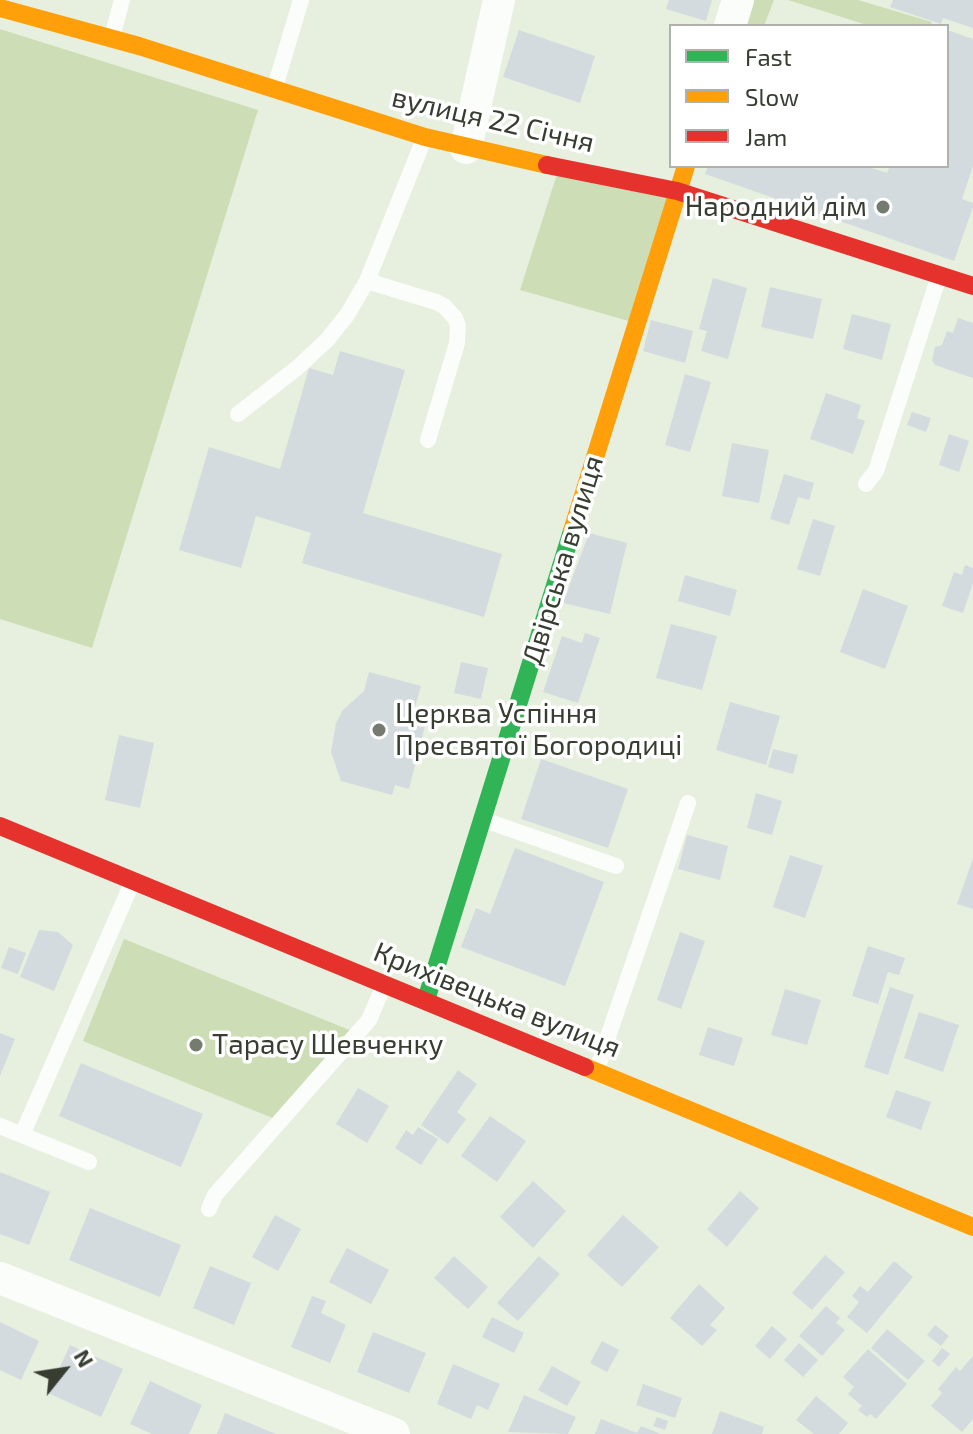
<!DOCTYPE html>
<meta charset="utf-8">
<style>
body{margin:0}
#map{position:relative;width:973px;height:1434px;overflow:hidden;background:#e7efde;font-family:"Exo 2",sans-serif}
canvas{display:block}
.legend{position:absolute;left:669px;top:24px;width:280px;height:144px;box-sizing:border-box;background:#fff;border:2px solid #afb1ad;margin:0;padding:10px 14px;list-style:none;font-size:24px;color:#373d31}
.legend li{display:flex;align-items:center;gap:16px;height:40px}
.legend b{width:40px;border:2px solid #afb1ad}
.north{position:absolute;left:24px;top:1330px;width:80px;height:80px;-webkit-text-stroke:6px #fff;paint-order:stroke;rotate:60deg;font-size:22px;font-weight:700;line-height:32px;text-align:center;color:#373d31}
.north::after{content:'';display:block;margin:auto;width:28px;height:36px;background:#373d31;clip-path:polygon(50% 0,100% 100%,50% 72%,0 100%)}
</style>
<div id="map">
<canvas width="973" height="1434"></canvas>
<ul class="legend">
<li><b style="height:10px;background:#30b455"></b>Fast</li>
<li><b style="height:10px;background:#ff9f0a"></b>Slow</li>
<li><b style="height:10px;background:#e5322d"></b>Jam</li>
</ul>
<div class="north">N</div>
</div>
<script>
const context = document.querySelector('canvas').getContext('2d');
context.lineJoin = 'round';
function paint(path, color) { context.fillStyle = color; context.fill(path, 'evenodd'); }
const toPath = rows => new Path2D(rows.map(r => 'M' + r).join(''));
function strokePath(path, color, width, dash) { context.strokeStyle = color; context.lineWidth = width; context.lineCap = dash ? 'butt' : 'round'; context.setLineDash(dash || []); context.stroke(path); }
function drawText(font, color, halo, rows, align = 'center') {
  context.font = font + ' "Exo 2",sans-serif'; context.lineWidth = 7; context.setLineDash([]); context.textBaseline = 'middle'; context.strokeStyle = halo; context.fillStyle = color; for (const [text, x, y, turn = 0] of rows) {
    context.save(); context.translate(x, y); context.rotate((+turn || 0) * Math.PI / 180); context.textAlign = isNaN(turn) ? turn : align; if (halo) context.strokeText(text, 0, 0); context.fillText(text, 0, 0); context.restore();
  }
}
paint(toPath([
 [738,0,774,0,764,26,730,26],
 [788,0,858,0,932,22,930,26,870,26],
 [0,29,258,110,92,648,0,619],
 [558,171,671,195,632,322,520,290],
 [124,939,352,1031,275,1119,83,1041]
]), '#cddeb6');
paint(toPath([
 [669,0,712,0,706,21,666,9],
 [893,0,973,0,973,28,943,18,941,24,890,7],
 [519,30,595,56,580,103,503,77],
 [947,30,973,39,973,166,962,199,973,203,973,207,954,261,705,174,708,166,866,166,887,173,890,166,947,166],
 [713,278,747,288,728,359,701,351,707,331,699,329],
 [770,287,822,299,813,339,761,327],
 [852,314,891,324,882,360,843,349],
 [958,318,973,323,973,378,935,365,932,360,935,347,942,345,947,331,953,333],
 [651,320,693,331,685,363,643,351],
 [340,351,405,370,363,513,502,554,484,617,302,563,311,533,256,516,241,568,179,550,209,447,280,469,309,368,333,375],
 [685,374,711,382,690,452,665,445],
 [826,393,861,405,857,418,865,421,853,454,810,439],
 [912,412,931,418,926,432,907,425],
 [949,434,969,441,959,472,939,465],
 [732,443,769,450,759,503,722,496],
 [784,474,814,483,809,500,798,497,789,525,770,519],
 [813,519,835,526,820,576,797,569],
 [589,533,627,543,610,614,563,603],
 [965,565,973,568,973,583,963,613,942,606,954,572,962,575],
 [685,575,737,590,730,616,678,601],
 [863,589,908,606,885,669,840,652],
 [671,624,717,636,702,690,656,678],
 [585,633,600,638,578,703,543,692,562,636,582,643],
 [461,662,488,668,481,699,454,693],
 [369,672,421,686,412,718,426,722,409,789,395,785,392,795,341,781,331,752,336,723,343,710,364,691],
 [730,702,780,716,766,765,716,750],
 [119,735,154,743,140,808,105,800],
 [773,749,798,755,793,774,768,767],
 [541,759,628,789,608,848,521,819],
 [756,793,782,801,772,835,747,828],
 [687,835,728,846,720,880,678,869],
 [515,848,604,882,565,986,461,947,476,908,490,914],
 [790,855,823,866,805,918,773,907],
 [973,858,973,909,957,904],
 [39,930,58,932,73,945,54,991,20,977],
 [680,932,705,941,681,1009,657,1000],
 [868,946,905,958,899,975,888,972,878,1004,852,996],
 [9,947,26,953,18,974,1,968],
 [890,987,914,995,888,1075,864,1067],
 [785,989,821,1000,807,1045,771,1035],
 [919,1012,959,1025,943,1072,904,1058],
 [708,1027,743,1038,734,1066,699,1055],
 [0,1033,15,1039,0,1076],
 [81,1063,203,1114,181,1167,59,1116],
 [458,1070,477,1084,457,1112,466,1119,448,1144,421,1125],
 [358,1088,389,1106,367,1143,336,1124],
 [896,1090,931,1102,921,1130,886,1117],
 [490,1116,526,1141,497,1182,461,1156],
 [418,1127,438,1139,421,1165,395,1148,406,1130,413,1135],
 [0,1172,50,1192,29,1245,0,1234],
 [533,1181,566,1211,533,1248,500,1217],
 [740,1191,759,1208,727,1247,707,1229],
 [90,1208,181,1245,160,1297,69,1260],
 [275,1215,301,1229,278,1271,252,1257],
 [623,1215,659,1247,622,1287,587,1255],
 [347,1248,389,1270,371,1304,329,1282],
 [825,1255,845,1272,812,1310,792,1293],
 [454,1256,488,1287,468,1309,434,1278],
 [539,1256,560,1274,518,1321,497,1303],
 [894,1261,913,1277,867,1333,847,1317,859,1302,852,1296,860,1286,868,1292],
 [210,1266,251,1283,234,1325,193,1308],
 [699,1284,725,1308,710,1325,717,1330,702,1346,670,1318],
 [312,1296,326,1301,321,1313,346,1325,330,1363,291,1347],
 [826,1306,840,1318,836,1323,845,1330,822,1356,799,1336],
 [492,1317,524,1333,514,1353,482,1337],
 [0,1322,39,1341,21,1380,0,1370],
 [935,1325,949,1336,941,1346,927,1335],
 [772,1326,787,1339,770,1359,755,1346],
 [887,1329,925,1361,908,1380,871,1348],
 [373,1332,426,1353,409,1393,357,1372],
 [602,1341,619,1350,607,1372,590,1363],
 [799,1343,818,1360,803,1377,784,1360],
 [70,1345,123,1369,101,1417,48,1393],
 [942,1348,950,1354,939,1367,932,1361],
 [868,1349,907,1384,876,1419,870,1414,867,1417,858,1410,862,1406,848,1394,854,1387,843,1377],
 [973,1356,973,1419,962,1432,931,1406,942,1393,938,1389,956,1367,960,1371],
 [453,1364,500,1384,488,1410,477,1405,471,1419,437,1404],
 [552,1366,581,1382,567,1406,538,1390],
 [150,1381,202,1405,189,1434,152,1434,130,1424],
 [643,1384,682,1398,675,1418,636,1405],
 [524,1395,576,1417,568,1434,508,1432],
 [816,1396,848,1423,839,1434,814,1434,796,1420],
 [720,1411,764,1427,762,1434,712,1434],
 [225,1413,276,1434,217,1434],
 [657,1417,668,1421,665,1430,653,1426],
 [601,1419,637,1433,641,1426,661,1434,595,1434]
]), '#d4dbde');
strokePath(toPath([
 [112,37,122,0],
 [275,87,301,0],
 [424,139,367,281,436,302,444,306,455,318,458,326,457,343,428,440],
 [238,414,297,368,327,340,347,315,367,281],
 [866,484,876,471,939,276],
 [484,820,616,866],
 [597,1069,688,803],
 [0,1126,22,1135],
 [89,1162,22,1135,132,883],
 [209,1209,215,1195,369,1020,384,985]
]), '#fbfdfa', 16);
strokePath(toPath([
 [730,26,738,0],
 [466,148,499,0],
 [0,1278,394,1434]
]), '#fbfdfa', 32);
strokePath(toPath([
 [426,1000,572,531]
]), '#30b455', 18);
strokePath(toPath([
 [0,8,139,46,425,137,547,165],
 [572,531,686,166],
 [585,1067,973,1227]
]), '#ff9f0a', 18);
strokePath(toPath([
 [547,165,677,191,973,286],
 [0,826,585,1067]
]), '#e5322d', 18);
for (const [x, y, r, color] of [
 [883,207,8,"#757b6e"],
 [379,730,8,"#757b6e"],
 [196,1045,8,"#757b6e"]
]) { const dot = new Path2D(); dot.arc(x, y, r, 0, 2 * Math.PI); context.fillStyle = color; context.fill(dot); strokePath(dot, '#fff', 3); }
drawText('28px', '#373d31', '#fff', [
 ["вулиця 22 Січня",493,120,13],
 ["Двірська вулиця",563,560,-73],
 ["Крихівецька вулиця",497,1000,22]
]);
drawText('28px', '#373d31', '#fff', [
 ["Народний дім",867,207,"right"],
 ["Церква Успіння",395,714],
 ["Пресвятої Богородиці",395,746],
 ["Тарасу Шевченку",212,1045]
], 'left');
</script>
